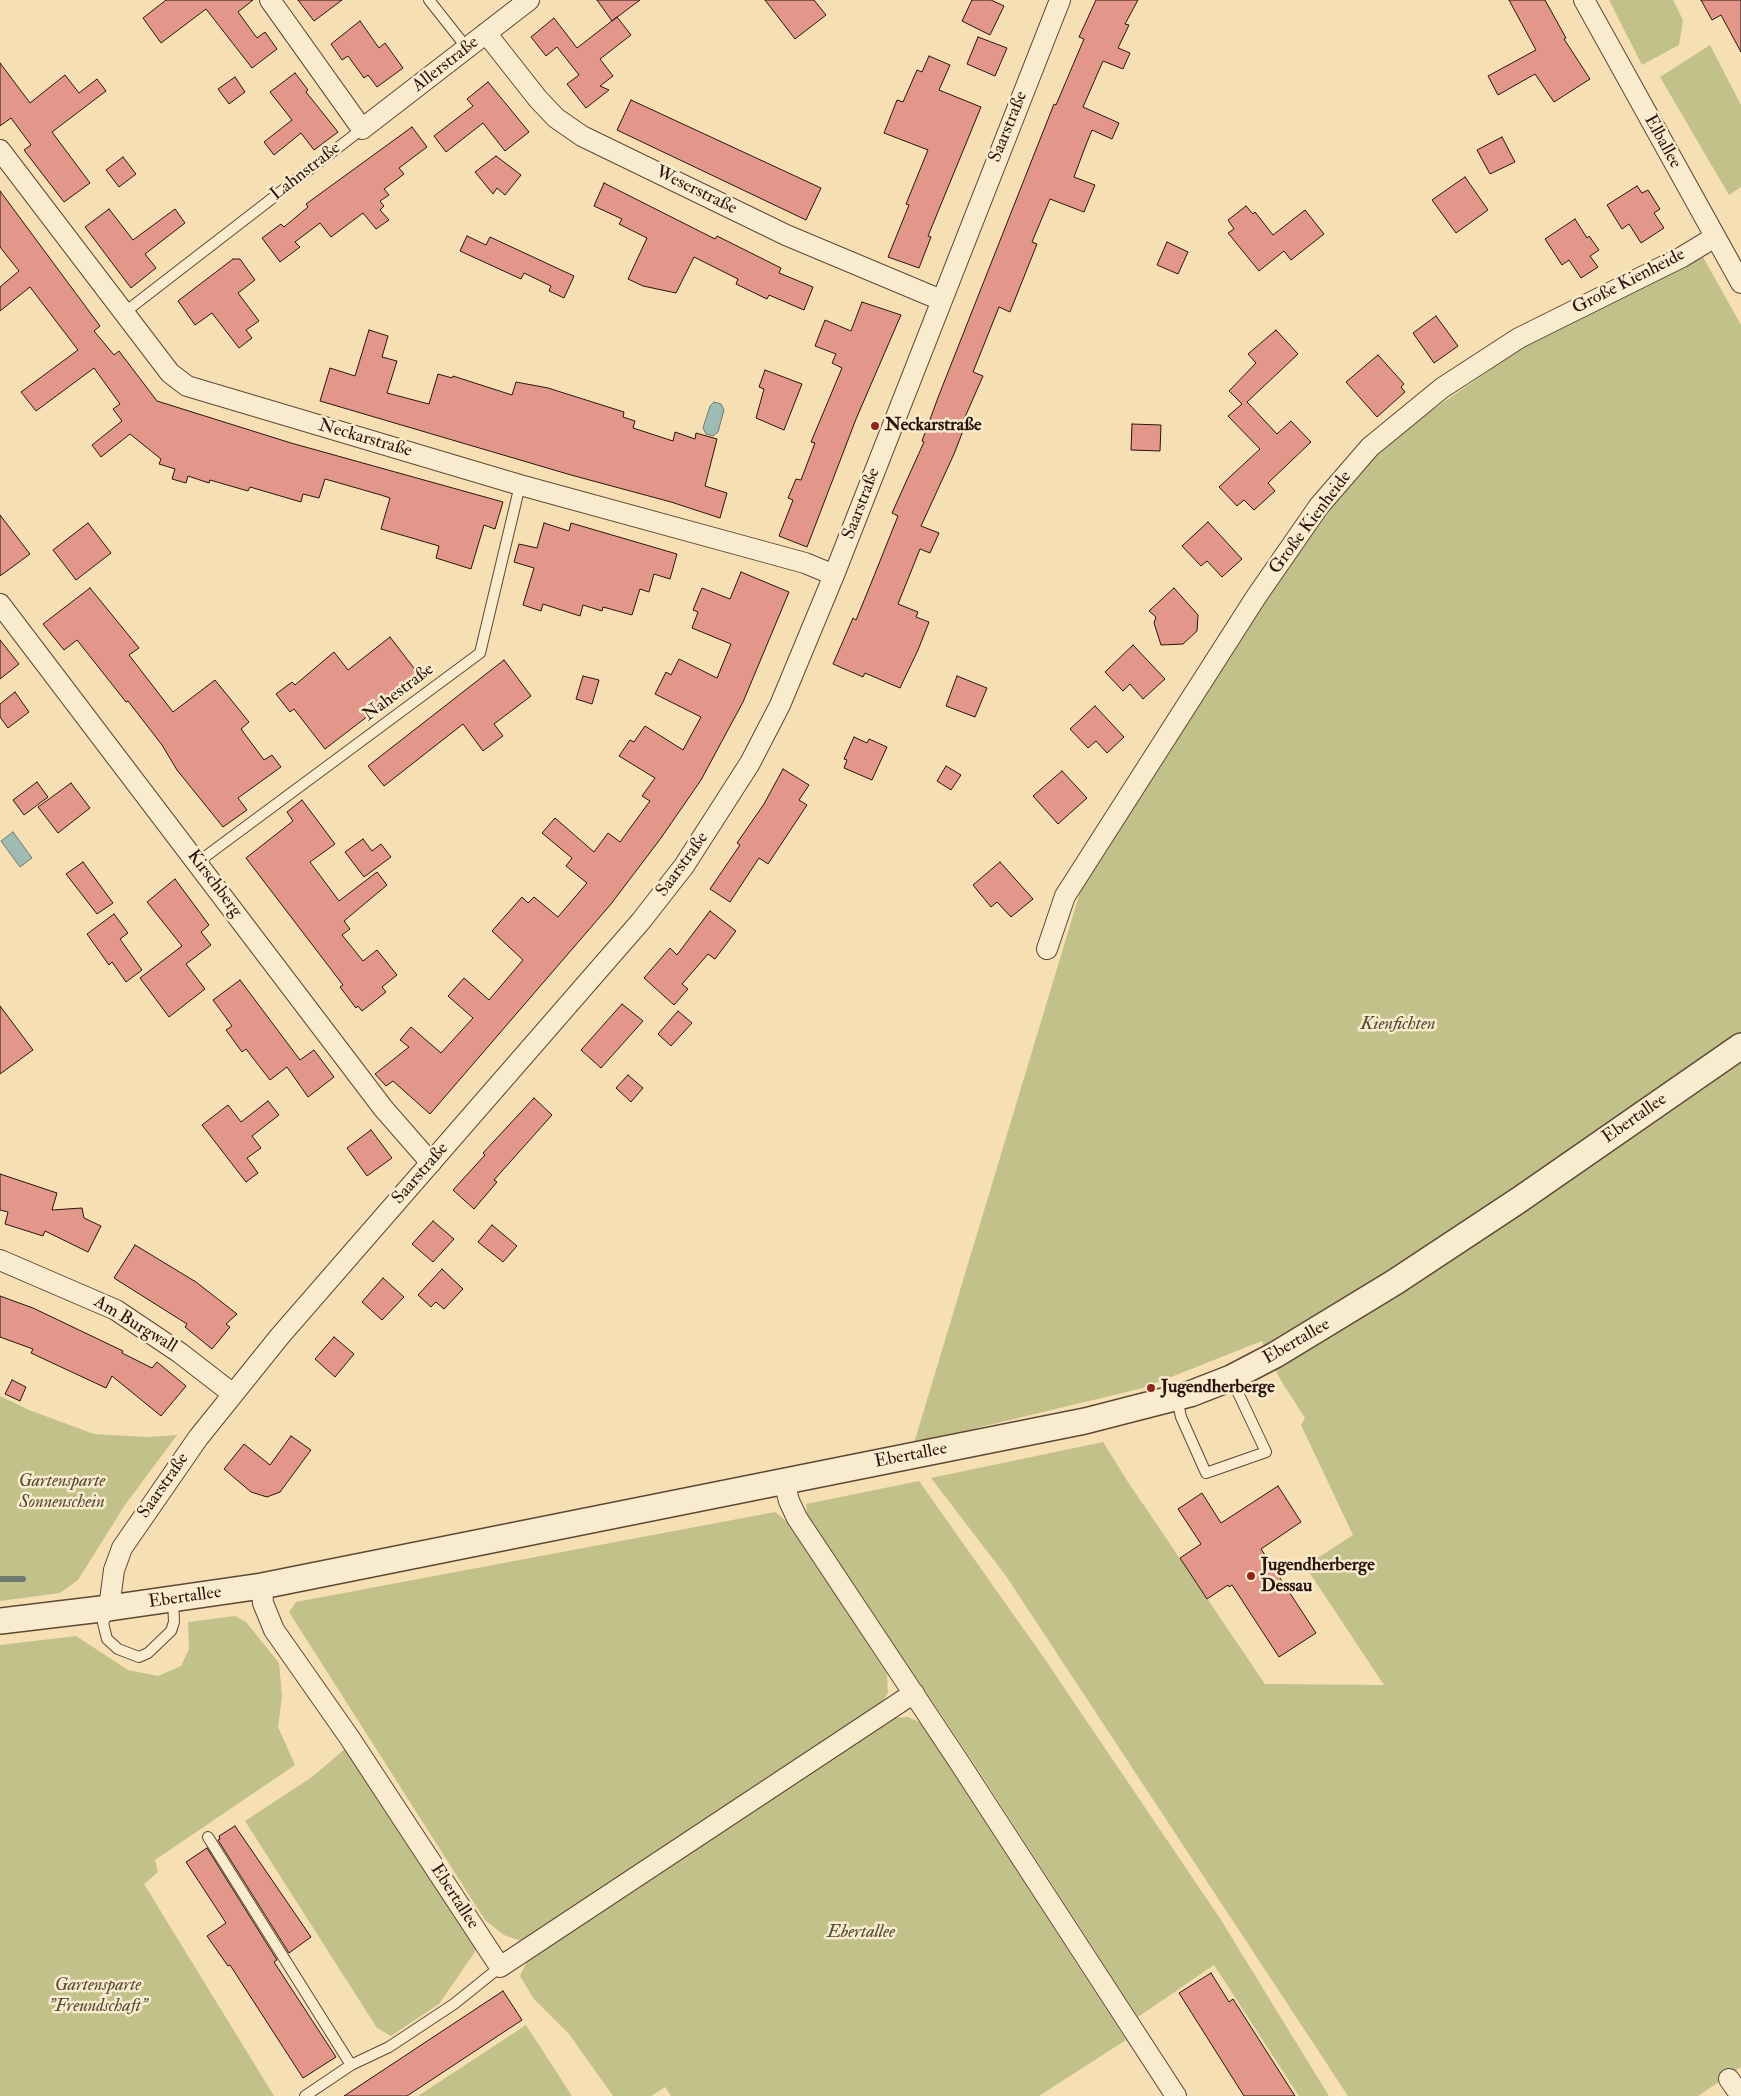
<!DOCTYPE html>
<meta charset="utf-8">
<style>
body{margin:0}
canvas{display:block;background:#f6e0b3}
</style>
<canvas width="1741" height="2096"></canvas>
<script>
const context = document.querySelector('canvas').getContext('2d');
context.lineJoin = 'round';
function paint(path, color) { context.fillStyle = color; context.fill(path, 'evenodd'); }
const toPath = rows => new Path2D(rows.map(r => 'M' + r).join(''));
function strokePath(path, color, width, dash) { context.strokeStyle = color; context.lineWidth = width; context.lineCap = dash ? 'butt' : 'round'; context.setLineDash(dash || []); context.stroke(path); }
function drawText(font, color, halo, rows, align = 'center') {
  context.font = font + ' "IM FELL Double Pica",serif'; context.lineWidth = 5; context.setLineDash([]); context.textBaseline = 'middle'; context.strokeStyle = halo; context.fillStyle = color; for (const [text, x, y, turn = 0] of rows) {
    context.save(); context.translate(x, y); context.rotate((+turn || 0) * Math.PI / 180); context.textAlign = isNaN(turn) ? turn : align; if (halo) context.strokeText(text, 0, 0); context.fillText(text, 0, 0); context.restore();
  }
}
paint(toPath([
 [1609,0,1673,0,1683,20,1679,45,1642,65],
 [1710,45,1741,105,1741,187,1729,195,1660,77],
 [1703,257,1741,325,1741,2067,1698,2096,1348,2096,1006,1576,931,1478,1103,1442,1128,1482,1265,1684,1384,1685,1305,1566,1353,1535,1301,1425,1305,1418,1280,1379,1262,1341,1143,1388,914,1443,1084,879,1257,606,1373,451,1522,348],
 [0,1396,29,1410,94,1434,146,1437,177,1435,125,1505,78,1580,60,1593,0,1601],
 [919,1481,1042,1655,1221,1920,1329,2096,1299,2096,1214,1965,1138,2017,971,1759,807,1515,806,1504],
 [775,1512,790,1524,887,1674,888,1693,879,1707,521,1941,504,1935,485,1920,289,1612,296,1602],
 [235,1616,246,1622,279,1663,282,1696,278,1727,295,1765,155,1860,158,1872,144,1884,274,2096,0,2096,0,1645,76,1636,128,1670,158,1676,181,1666,189,1649,188,1622],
 [908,1717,924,1724,952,1771,1126,2040,1039,2096,671,2096,665,2087,651,2096,613,2096,569,2034,534,1999,520,1976,529,1957,891,1718],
 [346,1748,477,1949,439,2004,391,2036,377,2028,245,1821,312,1777],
 [526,2025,572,2096,418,2096]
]), '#c1c189');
const water = toPath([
 [714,402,721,404,724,410,718,432,713,436,706,434,703,428,710,406,714,402],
 [13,832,32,858,20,867,1,841,13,832]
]);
paint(water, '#9ebcb3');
strokePath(water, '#6f7a71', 1);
strokePath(toPath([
 [0,1579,23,1579]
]), '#6f7a71', 6);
const building = toPath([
 [166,0,253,0,238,12,257,38,265,32,277,49,252,68,206,9,161,43,143,18,166,0],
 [298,0,342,0,314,21,298,0],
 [597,0,640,0,612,21,597,0],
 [765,0,814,0,826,15,795,39,765,0],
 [972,0,991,0,1004,6,990,35,962,21,972,0],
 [1096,0,1138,0,1125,24,1129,25,1118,48,1130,53,1123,69,1103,61,1083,107,1119,123,1112,139,1092,130,1084,150,1074,177,1095,185,1084,212,1050,199,1032,242,1037,244,1010,312,999,307,973,372,983,376,965,417,968,418,954,454,921,526,939,533,930,553,920,549,898,604,918,612,916,617,929,622,918,650,900,688,865,673,863,677,833,664,853,618,856,620,874,576,898,516,892,513,924,442,922,441,939,395,1054,104,1056,105,1084,39,1079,37,1096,0],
 [1509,0,1545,0,1566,38,1564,39,1590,79,1554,102,1535,74,1498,95,1488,76,1536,50,1509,0],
 [1701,0,1741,0,1741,52,1721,15,1712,20,1701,0],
 [617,17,631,35,600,59,613,76,600,86,609,90,586,108,567,84,579,75,557,47,546,56,531,37,554,18,577,48,617,17],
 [360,21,379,48,385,43,403,68,377,87,368,75,364,78,348,56,342,60,331,44,360,21],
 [978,37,1007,48,995,76,967,64,978,37],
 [929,56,950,65,939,90,981,107,928,236,931,237,919,268,888,257,909,205,906,204,928,150,884,133,897,100,903,102,917,70,922,72,929,56],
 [0,63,30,103,65,75,79,93,97,79,106,91,52,132,90,183,64,202,24,150,31,145,11,118,0,126,0,63],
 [295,73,308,90,306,92,338,132,314,150,301,133,274,155,264,142,292,120,270,92,295,73],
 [235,77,245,92,229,104,218,89,235,77],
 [488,82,529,132,505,151,483,123,446,152,434,136,473,106,467,99,488,82],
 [631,100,821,188,806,220,617,130,631,100],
 [412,127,427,147,399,168,404,174,384,189,389,195,380,201,384,206,380,210,389,220,376,229,363,213,331,237,320,223,295,242,300,247,280,262,262,238,281,224,284,227,308,207,306,204,412,127],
 [1502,137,1515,162,1490,174,1477,150,1502,137],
 [496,156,521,175,505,195,497,188,493,194,475,172,496,156],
 [123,157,136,174,119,187,106,170,123,157],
 [1465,177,1488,210,1456,233,1432,200,1465,177],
 [604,183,715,239,717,236,781,268,779,273,813,287,804,310,769,295,767,299,736,284,738,279,694,257,676,293,643,286,628,279,647,238,619,224,622,219,594,206,604,183],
 [1637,186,1642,193,1648,190,1660,209,1654,213,1664,228,1641,243,1629,224,1622,229,1607,205,1637,186],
 [0,191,100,326,94,331,114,355,119,351,157,401,291,443,503,502,495,529,484,525,471,569,436,558,439,546,381,529,390,498,381,495,325,479,319,498,303,494,301,502,250,487,248,491,210,480,209,483,188,476,186,483,172,479,175,469,159,464,161,459,130,434,101,457,92,445,122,421,113,409,120,404,94,368,36,411,21,392,78,350,30,287,0,311,0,287,19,271,0,247,0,191],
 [1246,206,1253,214,1255,212,1273,235,1305,210,1324,234,1291,260,1284,251,1259,271,1228,233,1234,229,1228,220,1246,206],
 [109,209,133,240,175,209,185,223,145,254,156,268,131,288,85,227,109,209],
 [1575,219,1587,238,1589,236,1599,250,1590,256,1598,267,1581,278,1569,260,1562,265,1545,239,1575,219],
 [467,236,486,245,490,237,574,276,564,298,549,291,551,286,524,273,521,279,460,251,467,236],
 [1167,242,1188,252,1178,274,1157,265,1167,242],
 [233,259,240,259,255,280,238,293,259,321,246,330,252,338,239,348,212,313,195,325,178,301,233,259],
 [862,302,901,315,856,419,807,547,779,536,793,500,788,498,796,479,801,480,815,443,811,442,842,368,832,363,836,354,815,346,825,320,851,331,862,302],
 [1436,316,1458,346,1434,363,1413,333,1436,316],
 [369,330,388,336,382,357,397,361,387,393,429,404,438,374,452,378,453,376,512,395,516,382,548,388,624,412,623,417,635,421,633,428,673,441,675,432,695,439,696,433,717,439,705,486,727,493,720,518,671,502,571,475,320,401,330,368,355,376,369,330],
 [1276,330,1298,354,1247,402,1277,434,1291,421,1311,442,1268,483,1275,491,1254,510,1244,500,1237,506,1219,487,1260,449,1228,416,1242,404,1229,391,1256,363,1248,354,1276,330],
 [1378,355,1404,384,1401,387,1405,392,1377,417,1346,382,1378,355],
 [765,370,802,384,784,430,756,418,764,389,759,387,765,370],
 [1132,424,1161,425,1160,451,1131,450,1132,424],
 [0,515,30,554,0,576,0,515],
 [1208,522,1242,559,1222,577,1207,561,1201,566,1182,546,1208,522],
 [88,523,111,553,76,580,53,550,88,523],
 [544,523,569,531,571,523,677,554,670,579,654,574,649,592,640,589,632,615,603,607,602,611,583,605,580,616,543,604,541,611,523,605,534,568,514,562,519,544,537,548,544,523],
 [741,572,789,592,743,702,701,780,661,838,611,904,430,1114,393,1081,386,1086,375,1074,409,1047,400,1040,411,1027,441,1053,473,1018,448,996,464,978,489,1000,523,960,492,931,522,897,528,903,534,897,558,917,587,883,566,866,572,858,542,833,555,818,594,852,608,833,620,842,650,801,642,796,655,778,619,756,630,740,634,742,645,726,683,750,701,717,655,694,666,672,671,675,679,659,717,678,731,644,692,628,698,612,693,610,702,588,730,599,741,572],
 [90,588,139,648,129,655,173,712,215,680,249,722,241,729,264,760,272,755,281,767,238,798,247,810,223,827,177,770,162,745,128,701,126,702,77,640,64,650,43,624,90,588],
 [1174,588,1198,615,1197,631,1183,644,1161,645,1154,623,1156,617,1149,611,1174,588],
 [390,637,420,676,325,749,294,709,290,712,276,694,292,682,295,685,334,652,348,670,390,637],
 [0,640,19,664,0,679,0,640],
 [1133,645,1165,679,1143,699,1130,684,1123,691,1105,672,1133,645],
 [504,660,531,696,494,724,503,736,483,751,463,724,384,786,368,766,504,660],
 [583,676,599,680,592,704,576,699,583,676],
 [957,676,987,688,975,717,946,706,957,676],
 [15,692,29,712,8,728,0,717,0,704,15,692],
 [1095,706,1124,737,1107,753,1096,741,1088,748,1070,729,1095,706],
 [854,737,867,743,869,739,887,747,872,780,844,768,847,760,844,759,854,737],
 [946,766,961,775,951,790,937,781,946,766],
 [783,769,809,785,799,800,807,805,768,864,759,858,730,902,710,889,740,845,737,843,764,804,783,769],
 [1062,771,1087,798,1058,824,1033,796,1062,771],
 [37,782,48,797,24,815,13,800,37,782],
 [71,783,90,808,58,833,38,807,71,783],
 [302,800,335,844,310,862,339,901,377,872,387,885,344,921,350,929,342,935,363,961,377,950,397,975,382,987,386,992,362,1011,358,1006,356,1008,340,987,343,985,246,858,293,821,287,812,302,800],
 [363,839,372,851,381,844,391,857,364,877,345,852,363,839],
 [83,862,113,903,97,914,66,874,83,862],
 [1000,862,1033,899,1011,917,997,902,991,907,973,885,1000,862],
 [175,879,209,925,201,932,211,945,186,964,205,989,169,1017,140,978,182,946,147,902,175,879],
 [710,911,736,931,715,959,708,954,682,984,688,989,674,1005,644,978,670,948,677,955,710,911],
 [114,914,128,933,120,939,142,970,126,982,112,962,109,965,87,934,114,914],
 [240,980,300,1060,314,1050,334,1077,308,1097,287,1067,270,1080,246,1049,242,1052,226,1030,232,1026,213,1000,240,980],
 [622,1004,643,1021,601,1068,581,1050,622,1004],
 [0,1006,33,1050,0,1074,0,1006],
 [678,1011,692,1023,671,1046,658,1034,678,1011],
 [628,1075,643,1088,631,1102,616,1088,628,1075],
 [534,1098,552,1115,494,1180,497,1182,474,1209,453,1190,485,1155,483,1153,534,1098],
 [268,1101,279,1115,252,1136,261,1148,247,1158,258,1173,246,1182,202,1125,228,1105,241,1122,268,1101],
 [371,1130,392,1158,367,1176,347,1148,371,1130],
 [0,1174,57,1193,52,1210,82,1208,84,1218,101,1226,88,1252,45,1231,43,1236,5,1224,8,1212,0,1210,0,1174],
 [433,1221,454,1239,433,1262,412,1244,433,1221],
 [492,1225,517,1246,503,1262,478,1242,492,1225],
 [135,1245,196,1282,237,1314,226,1324,230,1327,212,1349,185,1327,187,1324,114,1278,135,1245],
 [442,1269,463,1289,444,1309,436,1302,431,1307,418,1295,442,1269],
 [383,1278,404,1297,382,1320,362,1302,383,1278],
 [0,1296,33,1308,123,1351,122,1353,152,1368,157,1362,186,1386,161,1416,112,1376,106,1388,31,1353,33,1349,0,1337,0,1296],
 [334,1337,354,1354,335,1377,315,1359,334,1337],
 [12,1380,26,1387,20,1401,5,1394,12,1380],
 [291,1436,311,1450,280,1492,267,1497,251,1492,224,1469,244,1444,270,1465,291,1436],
 [1278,1486,1301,1522,1261,1549,1316,1633,1279,1657,1232,1585,1229,1587,1228,1585,1207,1599,1180,1558,1201,1544,1178,1509,1202,1493,1221,1523,1278,1486],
 [235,1826,311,1937,289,1953,218,1840,220,1839,219,1836,235,1826],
 [207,1848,277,1960,274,1962,336,2057,303,2078,230,1965,228,1966,207,1936,226,1923,186,1862,207,1848],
 [1211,1973,1229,2002,1233,1999,1295,2096,1244,2096,1179,1993,1211,1973],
 [503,1991,522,2020,407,2096,344,2096,503,1991]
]);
paint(building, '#e2978a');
strokePath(building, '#28160e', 1);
const service = toPath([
 [429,0,467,48],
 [125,312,362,129],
 [198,862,480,653,520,485],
 [1177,1398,1181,1417,1206,1473,1266,1452,1231,1378],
 [109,1609,103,1623,107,1639,118,1649,139,1657,148,1653,171,1631,174,1622,173,1600],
 [208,1837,351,2065,305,2096],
 [351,2065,389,2047,454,2004,500,1967]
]);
const minor = toPath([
 [270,0,362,129,529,0],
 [1584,0,1741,283],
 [486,33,538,99,556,118,582,136,786,235,941,300],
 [0,150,170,373,187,386,520,485,805,563,834,575],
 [0,604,383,1108,431,1163],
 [1047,949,1065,896,1256,597,1319,506,1370,447,1442,388,1519,338,1682,257,1715,237],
 [0,1260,116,1310,180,1353,233,1394],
 [784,1481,789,1501,797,1518,961,1765,1176,2096],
 [262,1586,263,1603,274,1630,349,1737,500,1967,914,1693],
 [109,1608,114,1570,122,1548,198,1438,280,1336,641,921,684,866,750,763,780,705,834,575,1060,0],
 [1729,2079,1741,2096]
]);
const tertiary = toPath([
 [0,1621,109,1608,262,1586,1085,1421,1190,1394,1231,1378,1275,1355,1395,1282,1519,1200,1741,1046]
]);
strokePath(service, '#5c4837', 12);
strokePath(minor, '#5c4837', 22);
strokePath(tertiary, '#5c4837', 28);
strokePath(service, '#f9ebce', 10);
strokePath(minor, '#f9ebce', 20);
strokePath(tertiary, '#f9ebce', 25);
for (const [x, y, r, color] of [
 [875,426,5,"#8f2418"],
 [1151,1388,5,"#8f2418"],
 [1251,1576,5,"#8f2418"]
]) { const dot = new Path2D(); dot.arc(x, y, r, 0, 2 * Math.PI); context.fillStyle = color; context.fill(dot); strokePath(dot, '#f9ebce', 2); }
drawText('18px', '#28160e', '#f9ebce', [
 ["Allerstraße",446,65,-38],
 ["Saarstraße",1009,127,-68],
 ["Elballee",1662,142,61],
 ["Lahnstraße",306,172,-38],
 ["Weserstraße",696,191,26],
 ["Große Kienheide",1629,282,-27],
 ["Neckarstraße",365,439,16],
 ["Saarstraße",862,504,-69],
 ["Große Kienheide",1311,523,-53],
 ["Nahestraße",399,693,-37],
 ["Saarstraße",683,865,-54],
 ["Kirschberg",214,884,53],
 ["Ebertallee",1635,1119,-35],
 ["Saarstraße",421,1174,-49],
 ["Am Burgwall",135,1325,31],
 ["Ebertallee",1297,1342,-30],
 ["Ebertallee",911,1456,-11],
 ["Saarstraße",164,1486,-55],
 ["Ebertallee",185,1598,-8],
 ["Ebertallee",454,1897,57]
]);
drawText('bold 18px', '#28160e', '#f9ebce', [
 ["Neckarstraße",885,426],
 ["Jugendherberge",1161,1388],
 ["Jugendherberge",1261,1566],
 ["Dessau",1261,1587]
], 'left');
drawText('italic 18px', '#564933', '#f9ebce', [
 ["Kienfichten",1398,1025],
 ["Gartensparte",62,1482],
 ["Sonnenschein",62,1503],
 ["Ebertallee",861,1933],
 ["Gartensparte",98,1986],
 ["\"Freundschaft\"",98,2007]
]);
</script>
